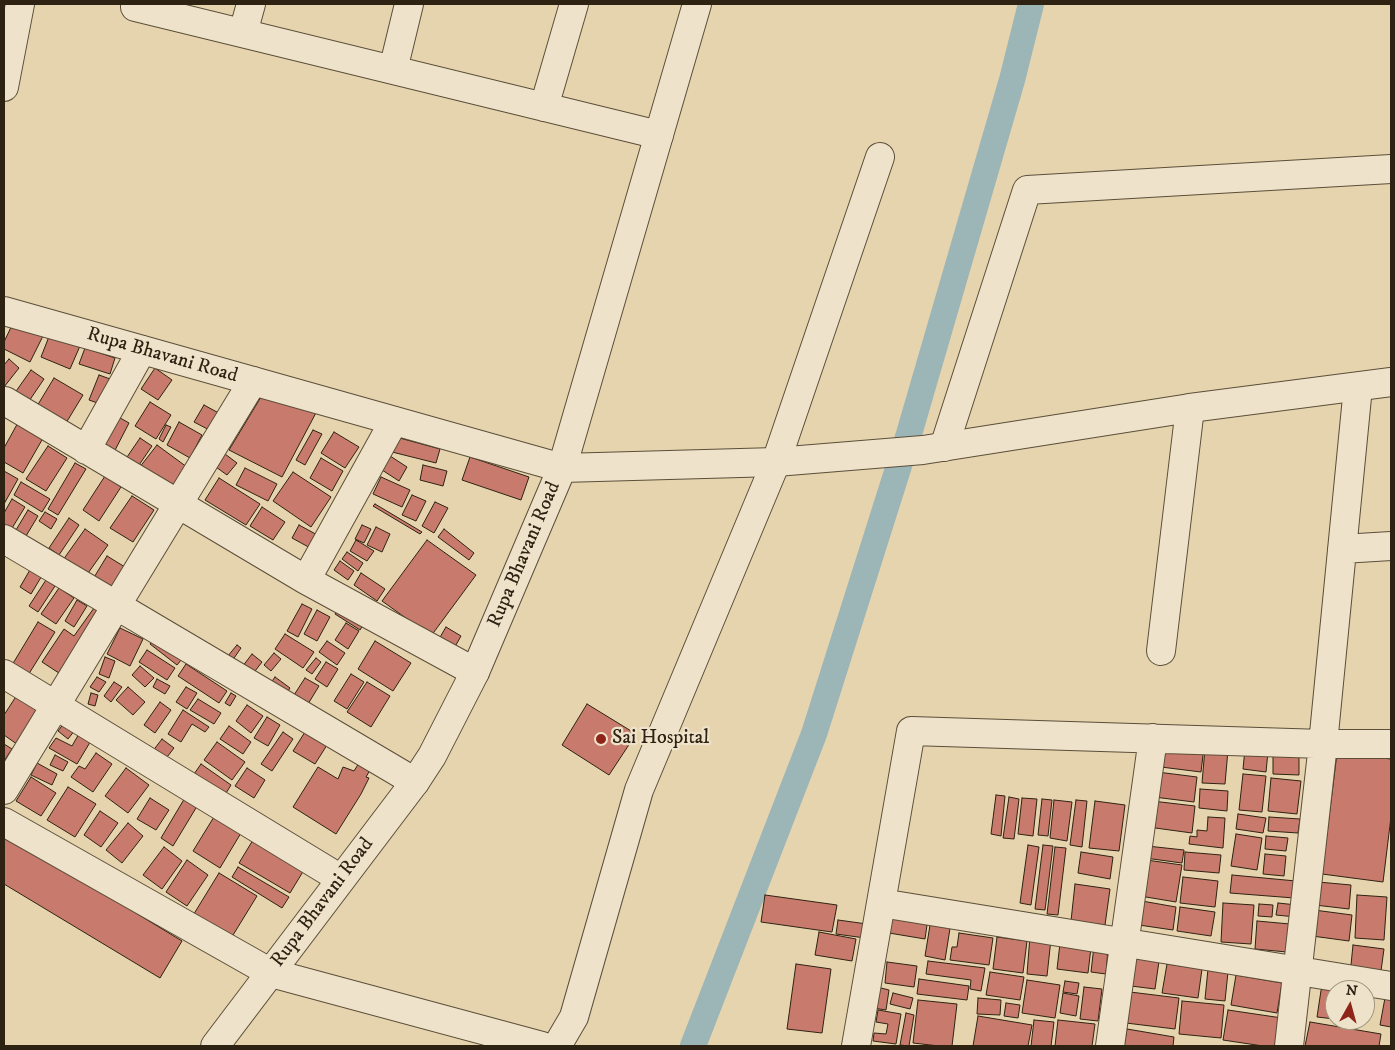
<!DOCTYPE html>
<style>
body{margin:0}
#map{position:relative;width:1395px;height:1050px;overflow:hidden;background:#e5d4ae;font-family:"IM FELL DW Pica",serif}
canvas{display:block}
.frame{position:absolute;inset:0;border:5px solid #2e2212;pointer-events:none}
.north{position:absolute;left:1325px;top:980px;width:50px;height:50px;box-sizing:border-box;background:#eee3ca;border:1px solid #a19680;border-radius:50%;rotate:7deg;font-size:14px;font-weight:700;line-height:20px;text-align:center;color:#2e2212}
.north::after{content:'';display:block;margin:auto;width:18px;height:22px;background:#8f2418;clip-path:polygon(50% 0,100% 100%,50% 72%,0 100%)}
</style>
<div id="map">
<canvas width="1395" height="1050"></canvas>
<div class="frame"></div>
<div class="north">N</div>
</div>
<script>
const context = document.querySelector('canvas').getContext('2d');
context.lineJoin = 'round';
const toPath = rows => new Path2D(rows.map(r => 'M' + r).join(''));
function strokePath(path, color, width, dash) { context.strokeStyle = color; context.lineWidth = width; context.lineCap = dash ? 'butt' : 'round'; context.setLineDash(dash || []); context.stroke(path); }
function paint(path, color) { context.fillStyle = color; context.fill(path, 'evenodd'); }
function drawText(font, color, halo, rows, align = 'center') {
  context.font = font + ' "IM FELL DW Pica",serif'; context.lineWidth = 4.5; context.setLineDash([]); context.textBaseline = 'middle'; context.strokeStyle = halo; context.fillStyle = color; for (const [text, x, y, turn = 0] of rows) {
    context.save(); context.translate(x, y); context.rotate((+turn || 0) * Math.PI / 180); context.textAlign = isNaN(turn) ? turn : align; if (halo) context.strokeText(text, 0, 0); context.fillText(text, 0, 0); context.restore();
  }
}
strokePath(toPath([
 [693,1046,814,734,909,434,1012,80,1031,4]
]), '#9cb5b7', 26);
const building = toPath([
 [14,321,43,336,30,362,4,349,4,342,14,321],
 [50,334,80,346,70,369,41,357,50,334],
 [85,348,115,358,110,374,79,364,85,348],
 [9,359,19,368,4,387,4,365,9,359],
 [155,368,172,380,158,400,141,389,155,368],
 [31,370,44,379,25,407,12,397,31,370],
 [99,375,113,380,103,405,89,400,99,375],
 [54,378,83,395,63,428,34,411,54,378],
 [264,392,318,409,282,477,229,450,264,392],
 [150,402,171,415,156,439,135,426,150,402],
 [204,405,226,417,217,434,194,422,204,405],
 [115,415,129,423,110,460,95,451,115,415],
 [20,419,46,433,23,473,4,462,4,448,20,419],
 [179,422,202,435,190,458,167,445,179,422],
 [166,425,171,427,163,442,159,439,166,425],
 [313,430,322,434,305,465,296,460,313,430],
 [334,432,359,447,345,468,321,453,334,432],
 [396,437,440,449,436,463,392,452,396,437],
 [140,438,152,446,137,468,125,460,140,438],
 [157,445,191,470,174,494,139,468,157,445],
 [48,446,67,458,46,491,26,479,48,446],
 [225,454,237,463,227,475,216,467,225,454],
 [387,454,407,467,399,481,379,468,387,454],
 [470,457,529,477,521,500,462,480,470,457],
 [321,458,343,471,332,491,310,478,321,458],
 [75,463,86,469,58,515,48,509,75,463],
 [423,465,447,471,443,486,420,480,423,465],
 [245,468,277,484,268,501,236,485,245,468],
 [4,471,18,479,4,504,4,471],
 [293,472,331,497,311,527,273,501,293,472],
 [105,476,121,487,99,521,83,510,105,476],
 [381,477,410,490,402,507,373,494,381,477],
 [219,478,260,504,246,525,205,500,219,478],
 [21,482,50,499,42,512,14,495,21,482],
 [412,495,426,501,416,521,402,515,412,495],
 [132,496,154,510,133,542,110,528,132,496],
 [12,499,25,507,9,533,4,530,4,513,12,499],
 [435,502,448,508,434,533,422,526,435,502],
 [375,504,422,532,420,534,373,506,375,504],
 [262,507,285,522,273,540,250,526,262,507],
 [28,510,38,516,26,536,16,530,28,510],
 [45,512,57,519,51,529,39,521,45,512],
 [69,518,79,525,59,555,49,548,69,518],
 [299,525,321,537,314,550,292,538,299,525],
 [362,525,371,529,364,543,355,539,362,525],
 [376,527,390,534,382,552,367,545,376,527],
 [85,529,108,545,86,576,63,560,85,529],
 [444,529,474,553,469,560,438,537,444,529],
 [356,540,374,551,367,561,350,551,356,540],
 [427,540,476,575,431,636,382,601,427,540],
 [347,552,363,563,358,571,342,559,347,552],
 [107,556,125,567,111,590,93,579,107,556],
 [340,561,354,571,348,580,334,570,340,561],
 [34,563,46,569,31,594,20,587,34,563],
 [361,573,385,589,377,601,354,585,361,573],
 [46,580,55,586,38,612,29,606,46,580],
 [59,588,74,598,56,624,41,614,59,588],
 [77,600,87,606,74,627,65,621,77,600],
 [342,603,367,618,360,630,335,614,342,603],
 [302,604,312,609,298,637,287,631,302,604],
 [94,608,106,616,65,677,42,662,64,629,74,636,94,608],
 [317,610,330,617,317,641,304,634,317,610],
 [38,622,55,632,25,680,9,670,38,622],
 [346,623,359,631,348,649,335,640,346,623],
 [446,627,461,636,452,652,436,644,446,627],
 [120,628,143,639,130,666,107,654,120,628],
 [285,634,314,652,303,668,275,649,285,634],
 [154,638,182,659,177,665,150,644,154,638],
 [327,641,345,653,337,665,319,652,327,641],
 [375,641,411,663,393,691,358,669,375,641],
 [237,645,241,648,232,661,227,657,237,645],
 [147,650,175,668,167,680,139,662,147,650],
 [274,653,281,659,271,671,264,665,274,653],
 [252,654,262,662,252,675,242,667,252,654],
 [105,657,115,661,109,678,99,674,105,657],
 [316,658,321,662,312,674,306,670,316,658],
 [326,662,338,669,327,687,315,679,326,662],
 [186,664,227,691,219,703,178,676,186,664],
 [140,666,154,678,145,687,132,675,140,666],
 [351,674,364,682,347,709,334,701,351,674],
 [97,677,106,682,99,692,90,687,97,677],
 [275,677,290,688,284,697,268,687,275,677],
 [305,678,319,686,308,704,294,695,305,678],
 [157,679,170,686,165,694,153,687,157,679],
 [114,682,122,687,111,702,104,696,114,682],
 [367,682,390,696,371,727,347,712,367,682],
 [128,687,145,702,133,715,116,700,128,687],
 [186,687,197,693,187,709,176,702,186,687],
 [91,693,98,695,95,706,88,704,91,693],
 [231,693,236,696,230,706,225,703,231,693],
 [17,695,45,713,21,747,4,735,4,715,17,695],
 [198,699,221,713,214,724,190,710,198,699],
 [160,702,171,710,155,733,144,725,160,702],
 [587,704,636,734,609,775,562,745,587,704],
 [247,705,263,716,251,733,236,721,247,705],
 [183,710,209,727,205,732,192,724,181,742,168,734,183,710],
 [267,717,280,725,268,746,254,738,267,717],
 [65,722,75,730,68,739,58,731,65,722],
 [229,726,251,742,243,754,220,739,229,726],
 [80,732,92,739,77,764,49,748,56,738,72,746,80,732],
 [283,732,293,739,272,771,261,764,283,732],
 [305,732,327,745,315,764,293,751,305,732],
 [162,739,174,748,164,761,152,752,162,739],
 [1156,741,1204,747,1201,772,1153,766,1156,741],
 [217,742,245,762,232,780,204,760,217,742],
 [4,744,12,749,4,761,4,744],
 [1205,748,1228,750,1225,784,1202,783,1205,748],
 [1245,749,1268,752,1266,772,1243,769,1245,749],
 [1273,752,1299,752,1299,775,1273,774,1273,752],
 [96,753,112,764,93,792,71,777,79,766,85,769,96,753],
 [1337,753,1391,759,1391,817,1383,882,1322,874,1337,753],
 [55,755,68,762,63,771,50,765,55,755],
 [37,763,57,774,52,785,31,775,37,763],
 [359,763,370,770,366,777,369,778,361,794,336,834,293,807,318,767,338,779,343,767,354,771,359,763],
 [201,764,231,785,223,798,192,777,201,764],
 [126,768,149,785,128,813,105,796,126,768],
 [247,768,265,780,254,798,235,786,247,768],
 [1157,772,1197,777,1194,802,1154,797,1157,772],
 [1243,774,1266,776,1262,812,1239,810,1243,774],
 [31,777,56,793,41,816,16,801,31,777],
 [1271,778,1301,781,1297,814,1268,811,1271,778],
 [68,787,96,804,75,837,47,820,68,787],
 [1200,789,1228,791,1227,811,1199,808,1200,789],
 [996,795,1005,796,1001,836,991,834,996,795],
 [186,796,199,803,173,846,161,838,186,796],
 [1009,797,1019,799,1014,839,1003,838,1009,797],
 [150,798,169,810,156,830,137,819,150,798],
 [1022,798,1037,799,1033,836,1018,834,1022,798],
 [1042,799,1052,800,1048,836,1038,835,1042,799],
 [1054,800,1072,802,1067,841,1050,838,1054,800],
 [1076,800,1087,801,1082,847,1070,845,1076,800],
 [1095,801,1125,805,1119,851,1089,848,1095,801],
 [1152,801,1195,806,1192,833,1148,827,1152,801],
 [100,811,118,823,101,847,84,835,100,811],
 [217,812,244,828,220,868,193,851,217,812],
 [1238,814,1266,818,1263,833,1236,829,1238,814],
 [1208,817,1225,818,1223,848,1189,844,1190,836,1197,837,1197,830,1207,831,1208,817],
 [1269,817,1300,819,1298,833,1268,831,1269,817],
 [128,823,143,836,122,863,106,850,128,823],
 [4,833,182,941,160,978,4,884,4,833],
 [1236,834,1262,838,1257,870,1231,866,1236,834],
 [256,835,307,865,290,893,239,863,256,835],
 [1266,836,1288,838,1286,851,1265,849,1266,836],
 [1028,845,1039,847,1031,905,1020,903,1028,845],
 [1043,845,1053,846,1045,910,1035,909,1043,845],
 [1147,846,1184,850,1182,863,1145,858,1147,846],
 [164,847,182,861,162,889,143,875,164,847],
 [1055,847,1066,848,1058,915,1047,914,1055,847],
 [1081,852,1113,857,1110,879,1078,873,1081,852],
 [1185,852,1221,855,1219,873,1184,870,1185,852],
 [1265,854,1286,856,1284,876,1263,874,1265,854],
 [187,860,208,875,187,906,166,892,187,860],
 [1146,860,1182,865,1176,902,1140,896,1146,860],
 [238,867,289,897,282,908,232,877,238,867],
 [219,873,257,896,230,940,192,917,219,873],
 [1232,875,1296,881,1294,898,1230,893,1232,875],
 [1183,877,1218,881,1215,907,1180,903,1183,877],
 [1318,882,1351,885,1349,909,1315,905,1318,882],
 [1075,884,1110,889,1105,925,1071,921,1075,884],
 [765,895,837,905,832,932,761,922,765,895],
 [1357,895,1387,897,1384,940,1355,938,1357,895],
 [1136,900,1176,907,1173,930,1132,924,1136,900],
 [1223,903,1254,905,1251,944,1221,942,1223,903],
 [1278,903,1297,905,1296,917,1276,915,1278,903],
 [1259,904,1273,905,1272,917,1258,916,1259,904],
 [1180,907,1215,912,1211,936,1177,931,1180,907],
 [1314,910,1352,915,1349,941,1312,936,1314,910],
 [891,913,928,918,925,939,889,933,891,913],
 [931,919,951,922,945,960,925,956,931,919],
 [838,920,867,924,865,938,836,934,838,920],
 [1257,921,1290,924,1287,952,1255,949,1257,921],
 [819,932,856,939,852,961,815,955,819,932],
 [959,933,993,938,989,965,950,960,952,947,957,947,959,933],
 [1061,935,1092,939,1088,973,1057,969,1061,935],
 [1030,936,1051,939,1047,976,1027,974,1030,936],
 [997,937,1027,941,1023,973,993,969,997,937],
 [1353,945,1384,949,1380,978,1350,975,1353,945],
 [1094,946,1108,948,1106,974,1091,972,1094,946],
 [1136,957,1159,961,1155,989,1131,986,1136,957],
 [928,961,985,968,981,991,970,989,971,980,926,974,928,961],
 [887,962,917,966,914,987,885,983,887,962],
 [796,964,831,969,822,1033,787,1029,796,964],
 [1167,964,1202,969,1198,998,1162,993,1167,964],
 [1208,969,1228,972,1225,1001,1205,999,1208,969],
 [990,972,1024,977,1020,1000,986,995,990,972],
 [1236,975,1282,983,1277,1013,1231,1005,1236,975],
 [919,979,969,986,967,1000,917,994,919,979],
 [1027,980,1060,985,1055,1018,1022,1013,1027,980],
 [1065,981,1079,983,1077,994,1063,992,1065,981],
 [1322,984,1367,990,1365,1007,1365,990,1335,990,1335,1019,1317,1017,1322,984],
 [877,987,889,990,886,1010,873,1008,877,987],
 [1084,987,1102,989,1098,1021,1080,1019,1084,987],
 [1387,987,1391,988,1391,1027,1380,1025,1387,987],
 [1130,992,1179,998,1175,1029,1126,1023,1130,992],
 [893,993,913,998,910,1009,890,1004,893,993],
 [1063,993,1079,996,1076,1016,1060,1013,1063,993],
 [978,998,1001,1000,1000,1015,977,1014,978,998],
 [918,1000,957,1004,952,1046,939,1046,913,1043,918,1000],
 [1182,1001,1224,1005,1221,1038,1179,1034,1182,1001],
 [1006,1003,1020,1005,1018,1018,1004,1016,1006,1003],
 [878,1010,901,1014,896,1044,873,1041,874,1033,886,1034,888,1024,876,1022,878,1010],
 [1228,1010,1282,1018,1277,1046,1263,1046,1223,1040,1228,1010],
 [906,1013,914,1015,909,1046,900,1045,906,1013],
 [978,1016,1032,1025,1028,1046,973,1046,978,1016],
 [1034,1020,1054,1022,1051,1046,1031,1046,1034,1020],
 [1058,1020,1095,1024,1092,1046,1055,1046,1058,1020],
 [1310,1022,1381,1034,1379,1046,1305,1046,1310,1022],
 [1127,1029,1174,1037,1173,1046,1124,1046,1127,1029]
]);
paint(building, '#c87b6c');
strokePath(building, '#2e2212', 1);
const minor = toPath([
 [135,7,659,135],
 [243,33,251,4],
 [393,70,409,4],
 [4,87,20,4],
 [544,107,574,4],
 [5,401,306,580,475,672],
 [944,447,1027,190,1391,169],
 [86,450,142,350],
 [4,539,415,782],
 [1342,549,1391,546],
 [306,580,394,421],
 [1161,651,1190,408],
 [4,674,341,879],
 [4,790,253,381],
 [4,822,271,973,542,1046],
 [881,903,1391,986],
 [557,1046,574,1017,639,790,776,462,880,157],
 [856,1046,911,731,1323,744,1391,744],
 [1110,1046,1153,738],
 [1289,1046,1323,744,1358,387]
]);
const tertiary = toPath([
 [4,311,562,468,776,462,923,450,1190,408,1391,382],
 [215,1046,415,782,432,756,475,672,562,468,697,4]
]);
strokePath(minor, '#5c4e39', 30);
strokePath(tertiary, '#5c4e39', 30);
strokePath(minor, '#eee3ca', 28);
strokePath(tertiary, '#eee3ca', 28);
for (const [x, y, r, color] of [
 [601,739,6,"#8f2418"]
]) { const dot = new Path2D(); dot.arc(x, y, r, 0, 2 * Math.PI); context.fillStyle = color; context.fill(dot); strokePath(dot, '#eee3ca', 2); }
drawText('20px', '#2e2212', '#eee3ca', [
 ["Rupa Bhavani Road",162,356,16],
 ["Rupa Bhavani Road",525,555,-67],
 ["Rupa Bhavani Road",323,903,-53]
]);
drawText('20px', '#2e2212', '#eee3ca', [
 ["Sai Hospital",612,739]
], 'left');
</script>
